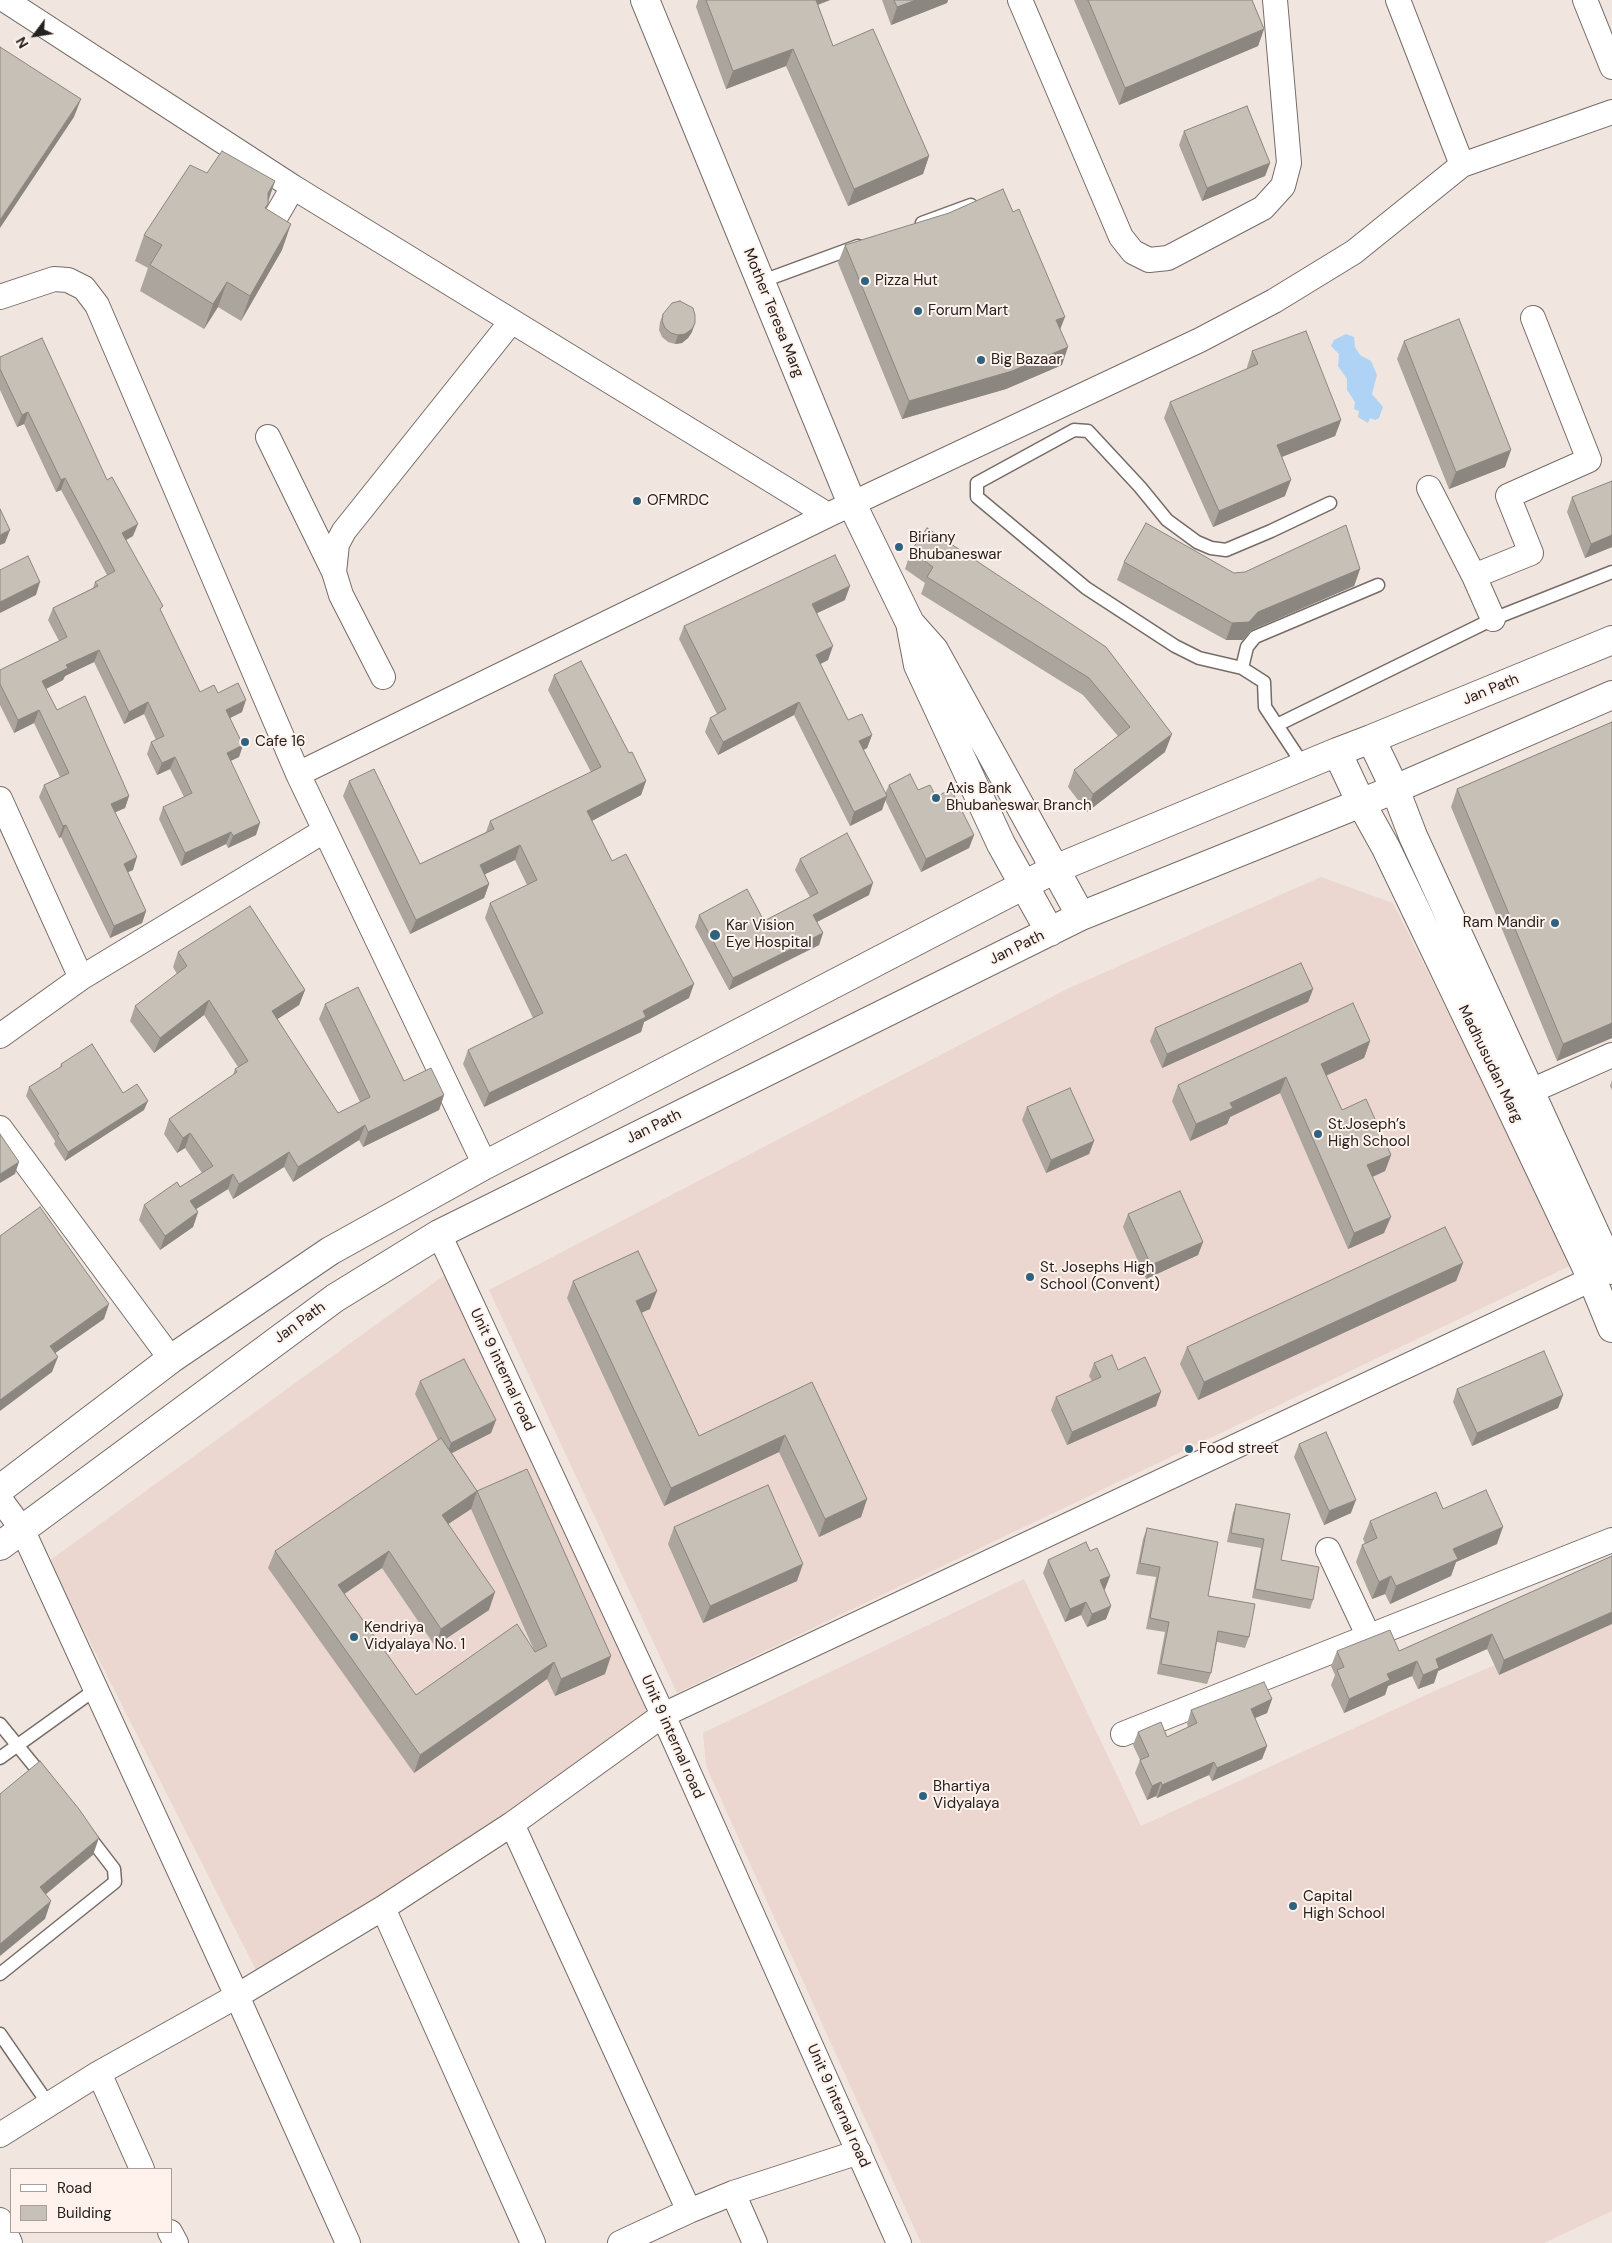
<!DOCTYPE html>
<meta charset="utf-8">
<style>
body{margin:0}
#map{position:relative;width:1612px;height:2243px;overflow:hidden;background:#f1e5e0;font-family:"DM Sans",sans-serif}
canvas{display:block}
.legend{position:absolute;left:10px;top:2168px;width:162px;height:65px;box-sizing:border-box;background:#fff2ed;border:1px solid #a89e9b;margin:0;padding:6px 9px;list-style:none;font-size:15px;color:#25211f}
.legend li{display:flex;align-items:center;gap:10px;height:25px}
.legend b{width:25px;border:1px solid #a89e9b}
.north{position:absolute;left:10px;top:10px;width:50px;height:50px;-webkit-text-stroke:4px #fff2ed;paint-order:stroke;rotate:239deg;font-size:14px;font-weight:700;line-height:20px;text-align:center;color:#25211f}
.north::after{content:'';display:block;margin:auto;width:18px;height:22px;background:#25211f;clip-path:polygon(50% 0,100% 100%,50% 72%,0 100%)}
</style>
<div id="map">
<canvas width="1612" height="2243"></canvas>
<ul class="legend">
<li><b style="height:6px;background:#fff"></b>Road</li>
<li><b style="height:14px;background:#c7c0b7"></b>Building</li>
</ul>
<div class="north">N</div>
</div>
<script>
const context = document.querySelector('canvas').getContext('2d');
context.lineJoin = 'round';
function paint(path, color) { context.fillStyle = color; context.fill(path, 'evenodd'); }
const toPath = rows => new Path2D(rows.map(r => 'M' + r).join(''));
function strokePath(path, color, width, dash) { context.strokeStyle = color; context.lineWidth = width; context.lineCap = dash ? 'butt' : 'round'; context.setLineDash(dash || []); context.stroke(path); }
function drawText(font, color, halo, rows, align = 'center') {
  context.font = font + ' "DM Sans",sans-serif'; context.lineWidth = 4; context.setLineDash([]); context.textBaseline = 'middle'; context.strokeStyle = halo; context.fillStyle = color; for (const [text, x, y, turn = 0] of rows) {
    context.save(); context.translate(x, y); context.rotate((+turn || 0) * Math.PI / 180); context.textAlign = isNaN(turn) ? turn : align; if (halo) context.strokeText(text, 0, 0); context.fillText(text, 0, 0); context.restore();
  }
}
paint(toPath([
 [1321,877,1393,903,1574,1264,677,1693,489,1290,1069,988],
 [446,1274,656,1714,259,1976,49,1561],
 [1024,1579,1141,1826,1437,1690,1612,1614,1612,2211,1544,2243,921,2243,706,1766,703,1733]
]), '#ebd7cf');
paint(toPath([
 [1346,334,1354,337,1355,347,1360,355,1371,361,1377,375,1372,394,1383,407,1379,418,1375,420,1370,418,1368,423,1358,417,1359,411,1354,409,1355,402,1347,390,1347,379,1338,366,1339,354,1331,346,1334,340]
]), '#aed3f5');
const lane = toPath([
 [922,223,971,205],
 [760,282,858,246],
 [1242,668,1247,647,1255,637,1378,585],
 [1277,725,1493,619,1612,572],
 [1304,766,1265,707,1264,682,1242,668,1199,658,1175,646,1086,588,977,497,977,483,1074,430,1088,431,1140,487,1167,520,1197,542,1211,548,1226,550,1271,531,1330,503],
 [0,1724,44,1778],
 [0,1758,96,1689],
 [0,1974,115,1882,114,1869,87,1834],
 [0,2034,49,2105]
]);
const street = toPath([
 [5,0,293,187,828,515,1200,340,1274,301,1354,252,1462,165,1612,112],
 [1020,0,1121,237,1133,252,1149,260,1168,258,1263,208,1283,186,1289,163,1275,0],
 [1398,0,1462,165],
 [1585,0,1612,67],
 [271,225,293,187],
 [0,297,54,279,68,280,84,288,97,305,298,774,485,1165],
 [268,437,334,572],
 [1429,488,1474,576,1493,619],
 [1474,576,1531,553,1508,496,1589,460,1533,318],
 [383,677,341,595,334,572,337,544,344,531,511,322],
 [298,774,828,515],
 [0,799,81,978],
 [0,1036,81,978,324,831],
 [1531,1091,1612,1055],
 [0,1128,171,1359],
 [439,1234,663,1715,899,2243],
 [0,1499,22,1529,237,1996,348,2243],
 [1328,1550,1368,1635],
 [1123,1734,1612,1540],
 [512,1824,689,2211],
 [383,1908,533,2243],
 [99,2073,142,2169],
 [0,2135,99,2073,237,1996,383,1908,512,1824,663,1715,1592,1279],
 [733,2193,755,2243],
 [0,2220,10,2243],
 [170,2232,176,2243],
 [620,2243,689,2211,733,2193,859,2152]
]);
const secondary = toPath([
 [645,0,852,504,910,623,934,650,1081,916],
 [910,623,918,665,1001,844,1050,932],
 [1612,695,1395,789,1413,836,1612,1270],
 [1371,739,1612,640],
 [0,1489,171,1359,330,1251,485,1165,1055,869,1337,752],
 [0,1546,335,1298,439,1234,1081,916,1361,803,1395,789,1371,739,1337,752,1361,803,1386,848,1506,1098,1592,1279,1612,1328]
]);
strokePath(lane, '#766c67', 15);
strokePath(street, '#766c67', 26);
strokePath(secondary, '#766c67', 30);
strokePath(lane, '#fff', 12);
strokePath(street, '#fff', 24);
strokePath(secondary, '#fff', 28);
paint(toPath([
 [698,0,830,0,818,5,833,46,929,156,923,174,848,206,786,66,726,89,696,7],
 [882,0,948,0,947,3,891,25],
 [1074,0,1252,0,1264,29,1258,46,1119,105],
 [1184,131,1270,163,1265,176,1202,201,1179,145],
 [207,173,275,181,266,209,282,250,241,321,218,307,204,329,140,291,148,268,135,261,144,235],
 [845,245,1060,330,1062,365,1006,389,902,419,838,263],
 [663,314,692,332,688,338,682,343,675,344,668,342,662,337,659,330,660,322],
 [1404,341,1505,467,1449,489,1397,359],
 [1252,351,1341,420,1335,436,1282,457,1285,496,1213,527,1164,418,1170,402,1247,369,1247,367],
 [0,357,133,536,126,540,200,692,218,693,242,712,230,718,243,745,239,757,230,761,256,835,228,848,226,844,181,866,159,819,163,807,184,797,170,769,157,775,147,754,151,742,156,740,144,714,124,724,94,662,65,676,63,680,46,689,57,710,129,796,125,808,115,812,133,870,128,872,146,911,142,923,110,938,61,837,59,838,39,797,44,785,60,777,34,723,14,733,0,705,0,670,59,641,48,620,53,608,93,588,95,582,107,575,61,490,56,492,24,424,17,427,0,390],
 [1572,497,1612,547,1585,558,1567,512],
 [911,551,1106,647,1165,752,1087,812,1068,787,1074,770,1118,736,1083,695,921,594,925,583,905,569],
 [1124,562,1234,573,1360,569,1354,586,1252,630,1243,640,1226,640,1117,580],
 [845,600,817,613,828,660,820,664,848,720,872,735,867,748,863,750,885,794,889,785,918,790,936,797,974,835,969,848,921,872,885,800,882,810,850,826,794,715,718,755,705,732,710,718,717,714,679,639,684,626],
 [554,675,629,753,646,781,641,795,592,821,612,861,689,998,644,1022,641,1032,484,1107,463,1064,468,1050,533,1018,485,918,490,903,527,885,515,860,485,874,489,884,484,898,410,934,343,796,349,781,420,864,486,832,490,821,591,772,548,690],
 [1612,722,1612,1038,1557,1061,1451,807,1457,789],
 [800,859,869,895,817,922,823,933,819,945,729,990,695,927,699,915,764,921,810,897,795,870],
 [178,952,305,990,299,1005,277,1019,338,1113,360,1102,319,1019,325,1004,404,1081,444,1095,439,1110,363,1147,359,1140,293,1182,284,1167,233,1199,228,1189,196,1209,198,1212,193,1227,160,1250,139,1220,144,1205,180,1187,202,1173,185,1148,177,1153,164,1134,169,1119,233,1075,235,1069,238,1067,204,1015,154,1053,130,1021,135,1006,177,974,173,967],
 [1313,989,1308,1002,1162,1068,1150,1041,1155,1028],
 [1370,1041,1364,1058,1326,1075,1342,1110,1391,1155,1385,1171,1372,1177,1384,1233,1348,1249,1280,1093,1230,1117,1227,1124,1190,1141,1172,1101,1178,1085],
 [61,1064,123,1093,144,1110,65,1161,54,1144,55,1141,26,1096,29,1087,60,1068],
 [1612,1080,1612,1090,1610,1086],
 [1027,1107,1094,1141,1089,1154,1046,1173,1022,1120],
 [1128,1214,1203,1242,1198,1255,1146,1279,1123,1227],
 [1463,1263,1456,1281,1198,1400,1180,1364,1187,1347],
 [573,1281,650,1309,641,1313,699,1436,812,1382,867,1499,861,1517,819,1537,779,1452,664,1506,567,1298],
 [1094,1363,1156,1406,1067,1445,1051,1410,1056,1397,1092,1381,1089,1376],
 [420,1381,496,1420,491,1433,452,1453,477,1491,605,1674,555,1696,547,1679,414,1773,268,1568,275,1551,438,1440,415,1394],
 [471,1509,535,1652,416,1695,344,1594,382,1568,435,1646,489,1610,448,1524],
 [1457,1389,1563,1395,1558,1408,1472,1446,1453,1402],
 [1299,1444,1351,1513,1324,1525,1294,1457],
 [1236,1504,1313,1600,1310,1609,1252,1598,1261,1548,1227,1542,1233,1513],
 [1443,1509,1497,1544,1456,1562,1451,1576,1390,1604,1385,1594,1372,1599,1356,1562,1362,1545,1365,1544,1363,1539,1370,1521],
 [674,1527,797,1581,703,1623,668,1544],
 [1147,1528,1208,1596,1249,1637,1245,1648,1217,1642,1211,1673,1207,1684,1157,1674,1165,1632,1146,1629,1156,1577,1136,1574,1143,1539],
 [1090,1551,1110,1576,1105,1589,1104,1590,1111,1606,1106,1619,1087,1627,1081,1615,1065,1622,1043,1573,1048,1560],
 [1612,1556,1499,1675,1487,1649,1438,1671,1434,1683,1418,1689,1412,1676,1388,1686,1385,1695,1344,1713,1331,1685,1335,1675,1331,1666,1337,1651,1399,1651],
 [1272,1699,1267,1713,1255,1718,1267,1746,1262,1759,1212,1781,1209,1775,1157,1798,1156,1796,1147,1800,1135,1773,1140,1760,1133,1745,1138,1732,1167,1737,1188,1727,1187,1724,1191,1710]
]), '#aba59d');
paint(toPath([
 [810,0,830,0,806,9],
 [916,0,948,0,947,3,891,25,897,7],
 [1264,29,1258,46,1119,105,1125,88],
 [793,49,786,66,726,89,733,71],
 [81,99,74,117,0,228,0,220],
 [929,156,923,174,848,206,854,189],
 [1270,163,1265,176,1202,201,1207,188],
 [275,181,266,206,268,204,258,229,268,193],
 [291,224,282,250,241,321,250,296],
 [227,282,218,307,204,329,213,304],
 [1065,317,1058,335,1056,320],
 [695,323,692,332,688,338,682,343,675,344,678,335],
 [1068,347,1062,365,1006,389,902,419,909,401],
 [28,412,24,424,17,427,22,415],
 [1341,420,1335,436,1271,461,1277,445],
 [1511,450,1505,467,1449,489,1456,472],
 [65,478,61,490,56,492,61,480],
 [1291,480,1285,496,1213,527,1219,511],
 [138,524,133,536,117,545,122,533],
 [10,530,5,543,0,545,0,535],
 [1612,535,1612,547,1585,558,1591,544],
 [1360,569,1354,586,1252,630,1243,640,1226,640,1232,623],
 [40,582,36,595,0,613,0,602],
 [850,586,845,600,807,618,812,604],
 [833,646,828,660,811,669,816,655],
 [99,650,94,662,65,676,63,680,38,693,42,681,66,665],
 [246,700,242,712,222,722,226,710],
 [148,702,144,714,124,724,129,712],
 [799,702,794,715,718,755,723,742],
 [39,710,34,723,14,733,18,720],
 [1172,734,1165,752,1087,812,1093,794],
 [872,735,867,748,854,755,859,741],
 [243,745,239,757,222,765,227,753],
 [175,757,170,769,157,775,162,763],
 [646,781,641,795,582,826,587,811],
 [129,796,125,808,107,816,111,804],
 [887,796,882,810,850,826,854,812],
 [260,823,256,835,228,848,233,836],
 [66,825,61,837,59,838,63,826],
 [231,832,226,844,181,866,185,853],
 [974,835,969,848,921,872,926,859],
 [520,845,515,860,475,879,480,865],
 [137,857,133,870,119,876,124,864],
 [873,883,869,895,809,926,813,915],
 [489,884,484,898,410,934,416,920],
 [146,911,142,923,110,938,114,926],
 [823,933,819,945,729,990,733,978],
 [694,984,689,998,644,1022,641,1032,484,1107,489,1093],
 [1313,989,1308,1002,1162,1068,1167,1054],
 [305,990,299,1005,267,1026,272,1011],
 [209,1000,204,1015,154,1053,160,1038],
 [1612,1023,1612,1038,1557,1061,1563,1044],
 [1370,1041,1364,1058,1315,1081,1321,1064],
 [1286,1077,1280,1093,1230,1117,1227,1124,1190,1141,1196,1124,1230,1103],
 [444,1095,439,1110,363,1147,368,1132],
 [148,1101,144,1110,65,1161,68,1152],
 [365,1125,359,1140,293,1182,298,1167],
 [190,1133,185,1148,177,1153,183,1138],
 [1094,1141,1089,1154,1046,1173,1051,1160],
 [289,1152,284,1167,233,1199,239,1184],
 [1391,1155,1385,1171,1361,1182,1367,1165],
 [19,1162,15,1174,0,1183,0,1174],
 [233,1174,228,1189,185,1216,190,1201],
 [198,1212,193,1227,160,1250,165,1236],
 [1391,1217,1384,1233,1348,1249,1354,1233],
 [1203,1242,1198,1255,1146,1279,1151,1265],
 [1463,1263,1456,1281,1198,1400,1204,1382],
 [657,1291,650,1309,629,1318,636,1301],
 [109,1304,104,1319,44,1361,50,1346],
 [58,1357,52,1372,0,1411,0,1400],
 [1161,1392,1156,1406,1067,1445,1072,1432],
 [1563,1395,1558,1408,1472,1446,1477,1433],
 [496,1420,491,1433,446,1456,451,1443],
 [785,1435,779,1452,664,1506,671,1488],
 [477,1491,471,1509,436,1532,442,1515],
 [867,1499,861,1517,819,1537,825,1519],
 [1356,1500,1351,1513,1324,1525,1329,1511],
 [1503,1527,1497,1544,1456,1562,1451,1576,1390,1604,1396,1586,1453,1549],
 [389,1551,382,1568,331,1603,338,1585],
 [803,1564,797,1581,703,1623,710,1606],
 [1110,1576,1105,1589,1095,1594,1100,1580],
 [1391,1576,1385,1594,1372,1599,1379,1582],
 [495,1592,489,1610,435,1646,441,1629],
 [1086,1602,1081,1615,1065,1622,1070,1609],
 [1111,1606,1106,1619,1087,1627,1092,1614],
 [1612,1612,1612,1624,1499,1675,1504,1660],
 [1492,1634,1487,1649,1438,1671,1434,1683,1418,1689,1423,1675,1436,1659],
 [611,1656,605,1674,555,1696,561,1679],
 [1417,1661,1412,1676,1388,1686,1385,1695,1344,1713,1349,1699,1387,1674],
 [554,1662,547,1679,414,1773,420,1755],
 [1272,1699,1267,1713,1246,1722,1251,1709],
 [1267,1746,1262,1759,1212,1781,1217,1768],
 [1214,1762,1209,1775,1157,1798,1162,1785],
 [1161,1782,1156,1796,1147,1800,1152,1786],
 [99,1838,93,1855,33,1905,40,1887],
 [51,1901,45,1919,0,1956,0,1944]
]), '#8b8680');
const building = toPath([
 [706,0,816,0,833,46,873,29,929,156,854,189,793,49,733,71,706,0],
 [894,0,916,0,897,7,894,0],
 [1088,0,1252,0,1264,29,1125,88,1088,0],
 [0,47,81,99,0,220,0,47],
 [1247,106,1270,163,1207,188,1184,131,1247,106],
 [222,151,275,181,268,193,268,204,265,208,291,224,250,296,227,282,213,304,150,265,162,245,144,235,190,165,207,173,222,151],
 [1003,189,1013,212,1019,209,1065,317,1056,320,1068,347,1012,371,909,401,845,245,949,213,1003,189],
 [680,301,693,308,695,315,695,323,692,329,685,334,678,335,671,333,665,328,662,321,663,314,672,303,680,301],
 [1459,319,1511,450,1456,472,1404,341,1459,319],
 [1306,331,1341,420,1277,445,1291,480,1219,511,1170,402,1258,364,1252,351,1306,331],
 [42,338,107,480,112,477,138,524,122,533,163,606,160,609,200,692,214,685,218,693,238,683,246,700,226,710,243,745,227,753,260,823,233,836,231,832,185,853,163,807,192,793,175,757,162,763,151,742,164,736,148,702,129,712,99,650,66,665,68,668,42,681,57,710,85,696,129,796,111,804,137,857,124,864,146,911,114,926,66,825,63,826,44,785,69,773,39,710,18,720,0,684,0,670,67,637,53,608,98,586,95,582,115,571,65,478,61,480,28,412,22,415,0,369,0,357,42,338],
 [1612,481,1612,535,1591,544,1572,497,1612,481],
 [0,509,10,530,0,535,0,509],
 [1146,523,1234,573,1245,572,1346,525,1360,569,1258,612,1249,622,1232,623,1124,562,1146,523],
 [927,528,1106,647,1172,734,1093,794,1074,770,1130,727,1089,678,927,577,933,567,911,551,927,528],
 [835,555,850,586,812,604,833,646,816,655,848,720,862,714,872,735,859,741,887,796,854,812,799,702,723,742,710,718,726,709,684,626,835,555],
 [28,556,40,582,0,602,0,570,28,556],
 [581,661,629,753,632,752,646,781,587,811,612,861,626,854,694,984,643,1011,646,1017,489,1093,468,1050,543,1013,490,903,537,880,520,845,480,865,489,884,416,920,349,781,374,769,420,864,494,829,490,821,601,767,554,675,581,661],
 [1612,722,1612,1023,1563,1044,1457,789,1612,722],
 [910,774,918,790,930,785,936,797,951,789,974,835,926,859,889,785,910,774],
 [847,833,873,883,813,915,823,933,733,978,699,915,747,889,764,921,818,893,800,859,847,833],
 [250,906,305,990,272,1011,338,1113,370,1097,325,1004,358,987,404,1081,431,1068,444,1095,368,1132,365,1125,298,1167,289,1152,239,1184,233,1174,190,1201,198,1212,165,1236,144,1205,177,1182,180,1187,213,1166,190,1133,183,1138,169,1119,237,1072,235,1069,248,1061,209,1000,160,1038,135,1006,187,966,178,952,250,906],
 [1301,963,1313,989,1167,1054,1155,1028,1301,963],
 [1353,1003,1370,1041,1321,1064,1342,1110,1366,1099,1391,1155,1367,1165,1391,1217,1354,1233,1286,1077,1230,1103,1233,1108,1196,1124,1178,1085,1353,1003],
 [92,1044,123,1093,137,1084,148,1101,68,1152,57,1135,59,1134,29,1087,62,1066,61,1064,92,1044],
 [1070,1088,1094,1141,1051,1160,1027,1107,1070,1088],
 [0,1134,19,1162,0,1174,0,1134],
 [1180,1191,1203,1242,1151,1265,1128,1214,1180,1191],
 [40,1207,109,1304,50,1346,58,1357,0,1400,0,1236,40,1207],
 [1445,1227,1463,1263,1204,1382,1187,1347,1445,1227],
 [638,1251,657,1291,636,1301,699,1436,812,1382,867,1499,825,1519,785,1435,671,1488,573,1281,638,1251],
 [1544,1351,1563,1395,1477,1433,1457,1389,1544,1351],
 [1112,1355,1118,1370,1145,1357,1161,1392,1072,1432,1056,1397,1101,1377,1094,1363,1112,1355],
 [464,1359,496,1420,451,1443,420,1381,464,1359],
 [1326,1432,1356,1500,1329,1511,1299,1444,1326,1432],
 [441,1438,477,1491,527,1469,611,1656,561,1679,554,1662,420,1755,275,1551,441,1438],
 [477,1491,547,1646,535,1652,517,1624,416,1695,338,1585,389,1551,441,1629,495,1592,442,1515,477,1491],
 [768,1485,803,1564,710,1606,674,1527,768,1485],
 [1486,1490,1503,1527,1453,1549,1458,1559,1396,1586,1391,1576,1379,1582,1362,1545,1377,1538,1370,1521,1436,1492,1443,1509,1486,1490],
 [1236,1504,1290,1514,1281,1560,1319,1567,1313,1600,1255,1589,1264,1539,1231,1533,1236,1504],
 [1147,1528,1218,1542,1208,1596,1255,1604,1249,1637,1218,1631,1211,1673,1161,1664,1169,1622,1150,1618,1160,1567,1140,1563,1147,1528],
 [1086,1542,1090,1551,1097,1548,1110,1576,1100,1580,1111,1606,1092,1614,1086,1602,1070,1609,1048,1560,1086,1542],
 [1612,1556,1612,1612,1504,1660,1492,1634,1436,1659,1439,1668,1423,1675,1417,1661,1387,1674,1390,1680,1349,1699,1337,1670,1344,1667,1337,1651,1390,1630,1399,1651,1612,1556],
 [1264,1682,1272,1699,1251,1709,1267,1746,1217,1768,1214,1762,1162,1785,1161,1782,1152,1786,1140,1760,1149,1756,1138,1732,1161,1722,1167,1737,1197,1723,1191,1710,1264,1682],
 [40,1761,79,1809,99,1838,40,1887,51,1901,0,1944,0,1794,40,1761]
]);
paint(building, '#c7c0b7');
strokePath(building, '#8b8680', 1);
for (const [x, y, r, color] of [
 [865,281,5,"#2f627f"],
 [918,311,5,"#2f627f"],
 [981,360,5,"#2f627f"],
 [637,501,5,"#2f627f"],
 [899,547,5,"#2f627f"],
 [245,742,5,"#2f627f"],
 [936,798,5,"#2f627f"],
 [1555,923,5,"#2f627f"],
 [715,935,6,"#2f627f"],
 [1318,1134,5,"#2f627f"],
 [1030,1277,5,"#2f627f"],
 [1189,1449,5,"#2f627f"],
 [354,1637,5,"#2f627f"],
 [923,1796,5,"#2f627f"],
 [1293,1906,5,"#2f627f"]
]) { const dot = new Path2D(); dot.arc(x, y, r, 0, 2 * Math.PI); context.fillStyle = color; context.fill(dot); strokePath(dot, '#fff2ed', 2); }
drawText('15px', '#25211f', '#fff2ed', [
 ["Pizza Hut",875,281],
 ["Forum Mart",928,311],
 ["Big Bazaar",991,360],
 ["OFMRDC",647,501],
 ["Biriany",909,538],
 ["Bhubaneswar",909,555],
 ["Cafe 16",255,742],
 ["Axis Bank",946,789],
 ["Bhubaneswar Branch",946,806],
 ["Ram Mandir",1545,923,"right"],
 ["Kar Vision",726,926],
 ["Eye Hospital",726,943],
 ["St.Joseph’s",1328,1125],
 ["High School",1328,1142],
 ["St. Josephs High",1040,1268],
 ["School (Convent)",1040,1285],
 ["Food street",1199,1449],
 ["Kendriya",364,1628],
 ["Vidyalaya No. 1",364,1645],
 ["Bhartiya",933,1787],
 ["Vidyalaya",933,1804],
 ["Capital",1303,1897],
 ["High School",1303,1914]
], 'left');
drawText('15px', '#25211f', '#fff2ed', [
 ["Mother Teresa Marg",773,313,68],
 ["Jan Path",1491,690,-22],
 ["Jan Path",1017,948,-26],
 ["Madhusudan Marg",1490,1064,64],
 ["Jan Path",654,1127,-26],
 ["Jan Path",300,1323,-36],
 ["Unit 9 internal road",502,1370,65],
 ["Unit 9 internal road",672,1737,66],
 ["Unit 9 internal road",838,2106,66]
]);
</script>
